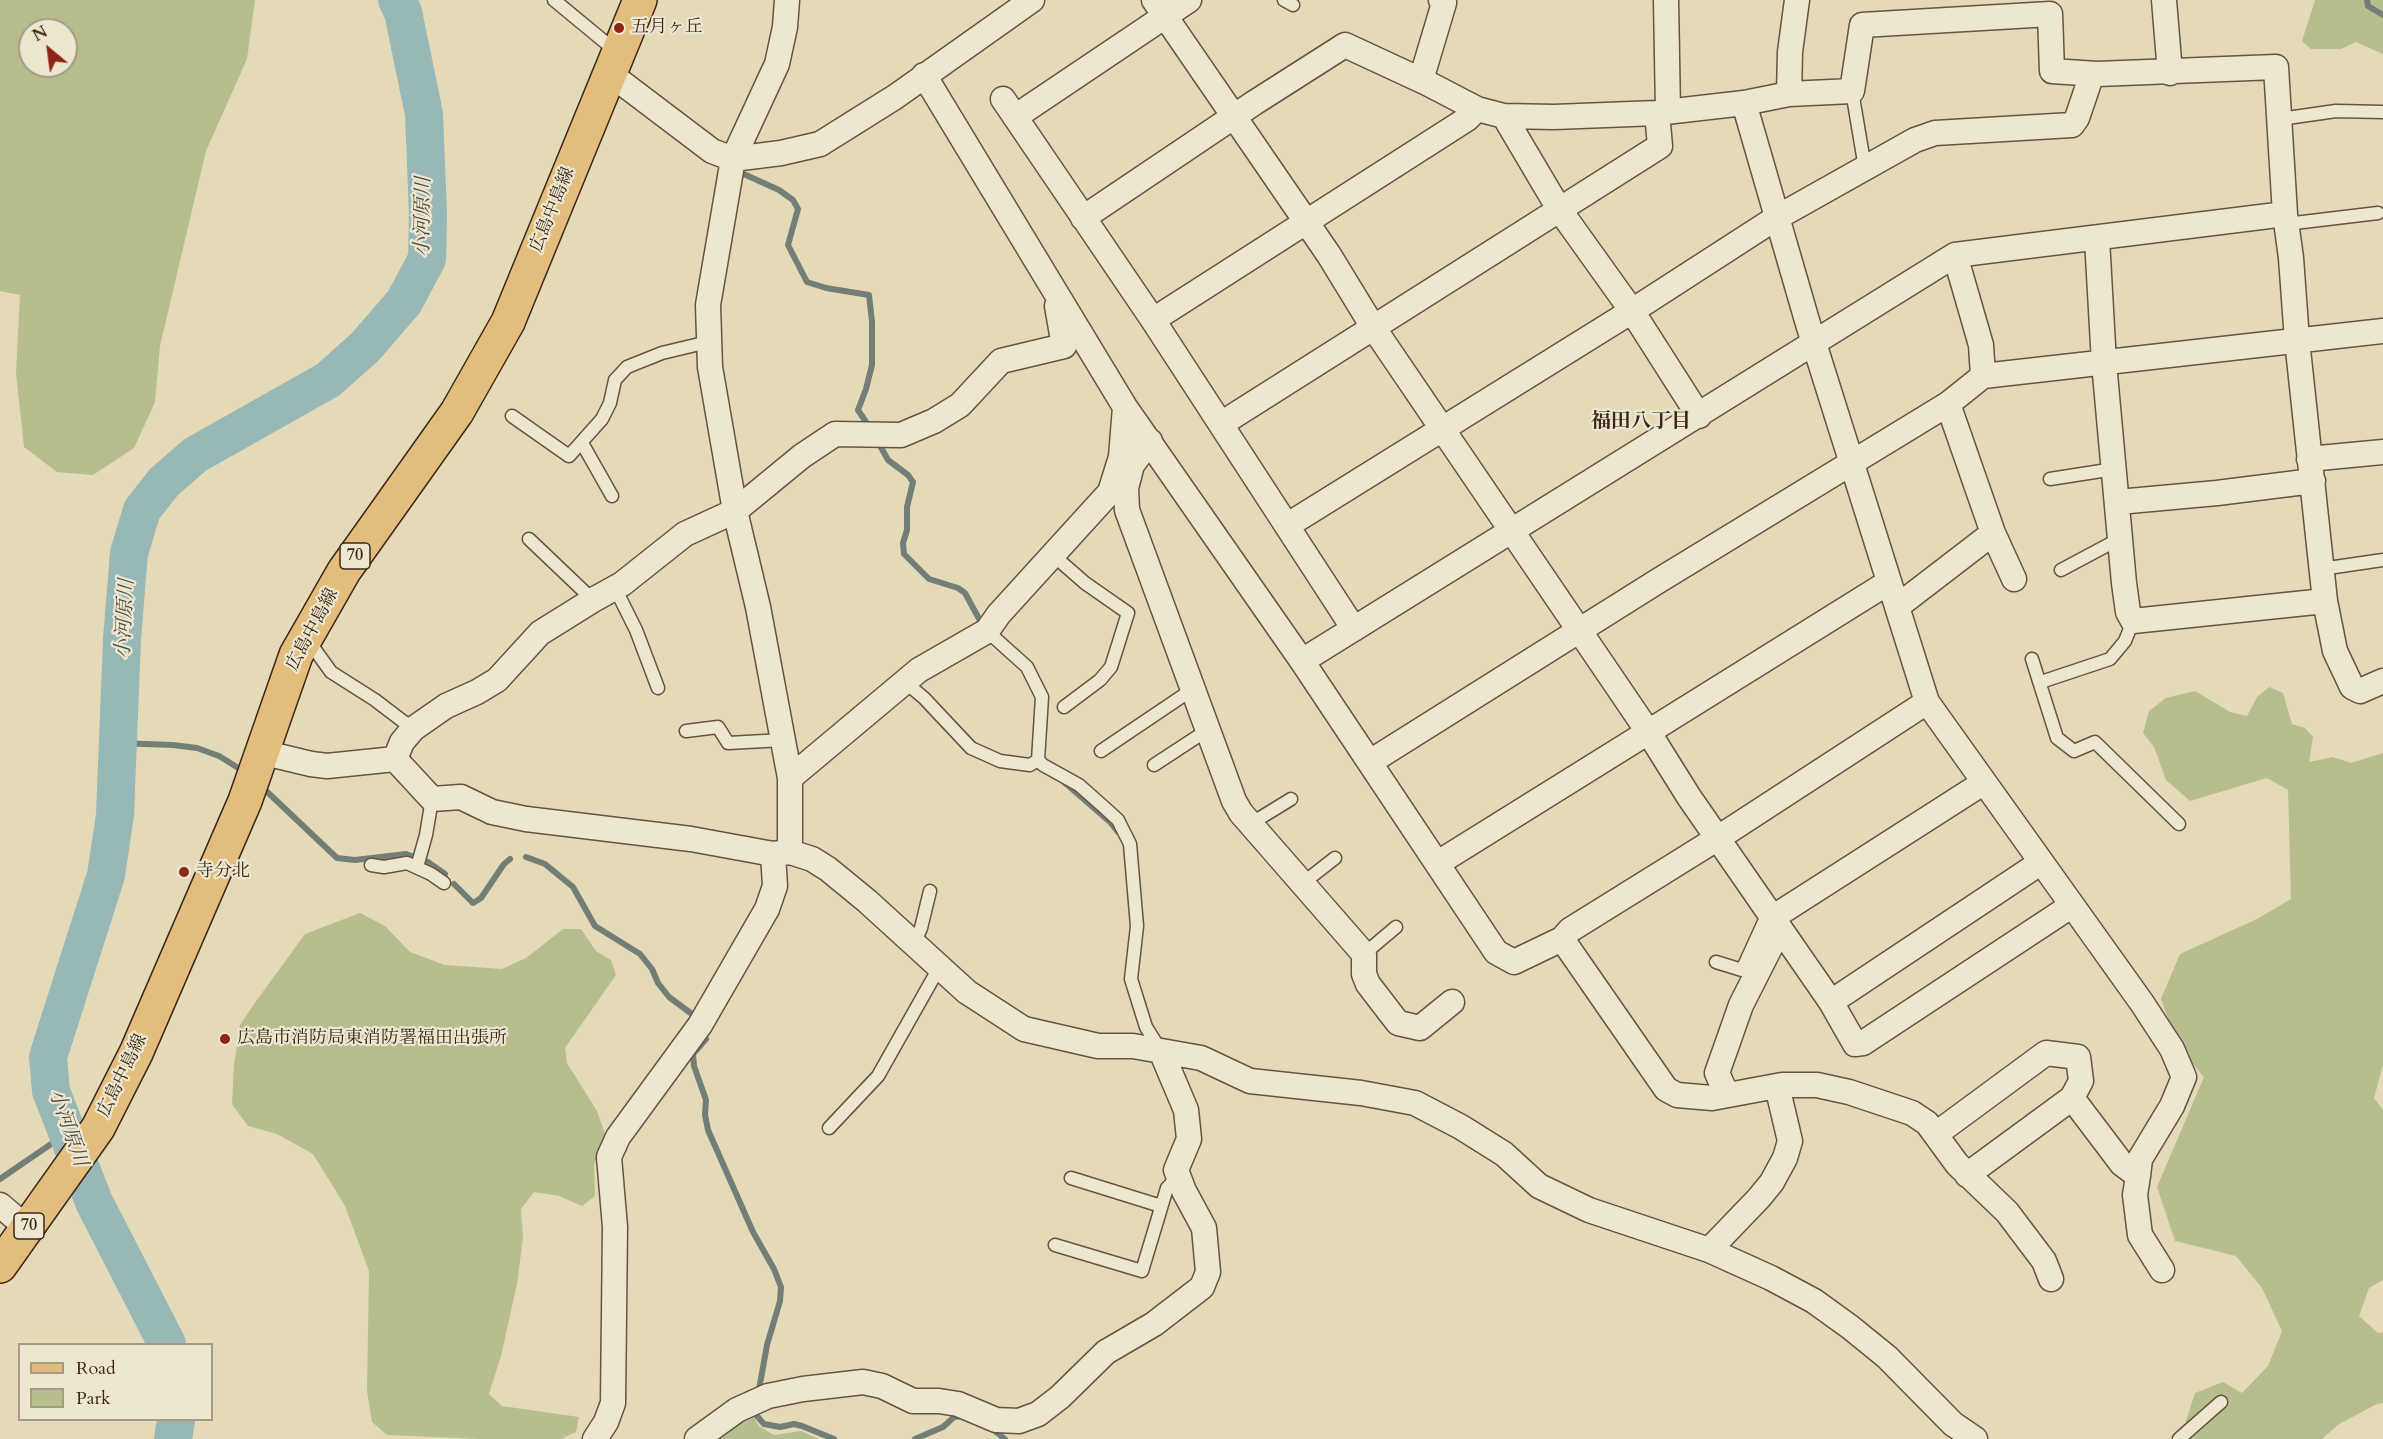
<!DOCTYPE html>
<meta charset="utf-8">
<style>
body{margin:0}
#map{position:relative;width:2383px;height:1439px;overflow:hidden;background:#e4dab8;font-family:Cardo,serif}
canvas{display:block}
.legend{position:absolute;left:18px;top:1343px;width:195px;height:78px;box-sizing:border-box;background:#ede7d1;border:2px solid #a69a87;margin:0;padding:8px 10px;list-style:none;font-size:18px;color:#3c2618}
.legend li{display:flex;align-items:center;gap:12px;height:30px}
.legend b{width:30px;border:2px solid #a69a87}
.north{position:absolute;left:18px;top:18px;width:60px;height:60px;box-sizing:border-box;background:#ede7d1;border:2px solid #a69a87;border-radius:50%;rotate:331deg;font-size:16px;font-weight:700;line-height:24px;text-align:center;color:#3c2618}
.north::after{content:'';display:block;margin:auto;width:21px;height:27px;background:#8f2418;clip-path:polygon(50% 0,100% 100%,50% 72%,0 100%)}
</style>
<div id="map">
<canvas width="2383" height="1439"></canvas>
<ul class="legend">
<li><b style="height:8px;background:#e2bd7c"></b>Road</li>
<li><b style="height:16px;background:#b7be8d"></b>Park</li>
</ul>
<div class="north">N</div>
</div>
<script>
const context = document.querySelector('canvas').getContext('2d');
context.lineJoin = 'round';
function paint(path, color) { context.fillStyle = color; context.fill(path, 'evenodd'); }
const toPath = rows => new Path2D(rows.map(r => 'M' + r).join(''));
function strokePath(path, color, width, dash) { context.strokeStyle = color; context.lineWidth = width; context.lineCap = dash ? 'butt' : 'round'; context.setLineDash(dash || []); context.stroke(path); }
function drawText(font, color, halo, rows, align = 'center') {
  context.font = font + ' Cardo,"Noto Serif JP",serif'; context.lineWidth = 4.5; context.setLineDash([]); context.textBaseline = 'middle'; context.strokeStyle = halo; context.fillStyle = color; for (const [text, x, y, turn = 0] of rows) {
    context.save(); context.translate(x, y); context.rotate((+turn || 0) * Math.PI / 180); context.textAlign = isNaN(turn) ? turn : align; if (halo) context.strokeText(text, 0, 0); context.fillText(text, 0, 0); context.restore();
  }
}
paint(toPath([
 [0,0,255,0,247,59,206,151,160,346,155,402,134,448,93,475,57,472,24,447,16,373,20,295,0,291],
 [30,30,66,30,66,66,30,66],
 [2315,0,2383,0,2383,54,2356,42,2341,49,2311,49,2302,41],
 [2269,687,2283,693,2292,724,2305,728,2313,737,2309,762,2333,757,2351,763,2383,753,2383,1065,2374,1098,2383,1110,2383,1280,2369,1288,2359,1316,2378,1333,2383,1332,2383,1403,2377,1404,2339,1424,2322,1439,2180,1439,2195,1393,2223,1382,2242,1393,2268,1366,2282,1331,2262,1288,2236,1256,2175,1241,2157,1187,2204,1077,2178,1046,2161,999,2180,954,2257,919,2291,899,2288,790,2267,778,2190,801,2166,780,2154,747,2143,733,2149,711,2166,698,2195,691,2230,712,2247,716,2257,697],
 [360,913,385,926,410,952,445,965,502,969,526,958,563,929,581,929,596,951,611,960,616,975,565,1048,567,1063,597,1111,605,1134,594,1165,595,1196,582,1206,559,1196,534,1192,521,1209,523,1237,517,1284,501,1356,489,1394,502,1406,579,1417,576,1432,561,1439,479,1439,387,1435,372,1422,367,1391,369,1271,345,1206,313,1154,277,1134,248,1126,232,1104,234,1065,240,1025,254,1004,305,934],
 [752,1414,759,1426,774,1435,801,1431,819,1439,709,1439]
]), '#b7be8d');
strokePath(toPath([
 [2367,0,2368,6,2383,15],
 [737,171,779,190,793,200,798,209,788,245,807,282,826,288,869,295,872,322,872,365,866,389,858,410,870,428],
 [877,440,888,460,908,475,913,482,907,507,907,530,903,543,904,554,929,579,958,588,965,593,984,628],
 [117,743,173,745,197,748,219,756,240,769],
 [1064,782,1110,822,1118,832],
 [261,786,337,858,355,860,406,854,428,862,445,874],
 [526,857,545,864,573,887,595,926,640,954,652,969,658,983,669,997,696,1017],
 [454,884,473,903,481,898,504,864,510,859],
 [706,1039,693,1054,694,1066,706,1100,705,1115,708,1130,753,1232,774,1269,781,1287,780,1301,767,1345,758,1395],
 [0,1179,57,1140,64,1128],
 [756,1407,757,1416,764,1424,780,1427,794,1424,802,1426,834,1439],
 [991,1428,1005,1439],
 [915,1439,943,1427,954,1417,963,1416]
]), '#737e77', 6);
strokePath(toPath([
 [167,1344,94,1202,51,1091,48,1057,106,875,115,815,122,639,129,553,142,510,164,482,195,455,328,380,365,347,404,302,427,259,428,214,424,114,403,12,397,0],
 [173,1439,176,1420]
]), '#98b8b7', 38);
const service = toPath([
 [554,0,617,52],
 [1284,0,1293,5],
 [1852,91,1865,168],
 [2280,119,2336,111,2383,112],
 [2286,224,2378,213],
 [512,416,569,456,602,419,610,403,615,380,627,367,662,353,708,342],
 [582,443,612,496],
 [2050,479,2114,469],
 [529,539,593,600],
 [1053,555,1085,583,1128,613,1111,667,1100,680,1064,707],
 [2321,569,2383,560],
 [2061,570,2121,538],
 [615,588,636,630,658,688],
 [987,631,1027,667,1042,697,1038,760,1043,765,1079,785,1105,808,1118,820,1130,844,1137,926,1131,979,1146,1027,1161,1051],
 [308,640,331,672,375,700,413,729],
 [2032,659,2057,738,2074,751,2095,742,2179,824],
 [905,682,924,698,971,748,1000,761,1030,765,1038,760],
 [2041,682,2110,659,2125,641,2133,621],
 [686,731,718,727,728,743,783,740],
 [1101,751,1193,689],
 [1154,765,1209,729],
 [1252,823,1291,799],
 [371,865,384,867,407,863,431,874,444,883],
 [417,867,426,835,432,799],
 [1303,883,1335,858],
 [915,942,921,928,930,891],
 [1364,954,1396,927],
 [1716,962,1742,970,1768,913],
 [829,1128,878,1076,940,966],
 [1071,1178,1161,1206],
 [1055,1245,1142,1271,1167,1188,1178,1176],
 [2179,1439,2221,1402]
]);
const minor = toPath([
 [787,0,785,27,777,64,733,159,708,305,710,367,735,511,758,607,790,778,790,852],
 [1154,0,1329,255,1373,327,1649,733,1689,797,1831,1002,2040,863],
 [1666,0,1668,112],
 [2164,0,2170,73],
 [1424,70,1444,3,1441,0],
 [609,73,712,151,733,159,781,153,820,144,895,97,1032,0],
 [924,75,1125,407,1302,661,1496,952,1514,962,1562,939,1570,930,1718,838,1927,702],
 [1789,94,1790,52,1797,0],
 [1003,99,1153,320,1354,629],
 [1744,103,1808,324,1927,702,2142,1003,2172,1049,2184,1077,2172,1106,2140,1159,2138,1176,2135,1195,2140,1235,2162,1270],
 [1504,116,1559,209,1632,311,1699,416],
 [1015,117,1189,0],
 [1083,218,1254,103,1345,45,1427,83,1477,109,1504,116,1554,117,1657,113,1744,103,1789,94,1852,91,1862,25,2050,14,2052,71,2097,74,2276,67,2285,214,2291,258,2297,340,2325,601,2335,651,2352,687,2360,691,2383,681],
 [2097,239,2104,363,2124,583,2128,612,2133,621,2325,601],
 [1955,255,1981,345,1983,376],
 [1153,320,1467,119,1477,109],
 [1948,404,1993,533,2014,579],
 [1221,424,1660,146,1657,113],
 [1150,441,1132,465,1126,488,1127,510,1234,801,1241,813,1364,954,1364,974,1368,984,1398,1023,1420,1028,1452,1002],
 [2309,459,2383,452],
 [2118,502,2217,493,2313,481],
 [1288,525,1632,311,1776,218,1915,140,1935,133,2072,125,2077,118,2092,74],
 [1898,606,1993,533],
 [1302,661,1955,255,2285,214],
 [261,752,311,764,327,766,395,759],
 [395,759,432,799,461,797,492,812,526,819,691,839,773,854,790,852,812,859,828,869,867,901,967,992,1024,1029,1098,1046,1133,1046,1201,1058,1250,1081,1361,1093,1415,1103,1461,1127,1504,1154,1539,1186,1589,1210,1709,1250,1771,1278,1814,1301,1850,1327,1887,1357,1953,1424,1975,1439],
 [395,759,402,742,413,729,446,706,477,692,497,680,540,633,593,600,622,584,685,534,735,511,802,456,835,434,901,435,934,421,960,405,1001,361,1064,346,1057,306],
 [1370,762,1658,581,1948,404,1983,376,2383,331],
 [790,778,919,670,987,631,999,614,1110,492,1121,457,1125,407],
 [1438,863,1889,582],
 [1772,918,1983,783],
 [1562,939,1666,1089,1677,1095,1712,1098,1782,1085,1817,1085,1849,1092,1912,1113,1927,1123,1957,1164,2007,1212,2044,1261,2051,1279],
 [1831,1002,1855,1044,1863,1043,2071,906],
 [1727,1095,1717,1073,1741,1005,1779,930],
 [1936,1134,2046,1053,2078,1057,2081,1081,2072,1098,2122,1164,2138,1176],
 [1967,1175,2072,1098],
 [0,1205,27,1228],
 [1709,1250,1759,1198,1772,1182,1785,1158,1790,1141,1777,1086],
 [595,1439,606,1422,613,1403,615,1227,609,1157,618,1137,700,1025,767,909,775,886,773,854],
 [697,1439,737,1410,768,1396,803,1389,863,1382,882,1386,913,1401,939,1401,958,1404,996,1420,1019,1421,1038,1414,1060,1397,1106,1352,1154,1324,1202,1287,1208,1272,1204,1228,1184,1191,1176,1170,1189,1139,1186,1110,1161,1051]
]);
const primary = toPath([
 [0,1266,98,1128,136,1053,245,801,296,655,344,571,457,412,508,322,640,0]
]);
strokePath(service, '#665340', 15);
strokePath(minor, '#665340', 27);
strokePath(primary, '#3c2618', 36);
strokePath(service, '#ede7d1', 12);
strokePath(minor, '#ede7d1', 24);
strokePath(primary, '#e2bd7c', 33);
for (const [x, y, r, color] of [
 [619,28,6,"#8f2418"],
 [184,872,6,"#8f2418"],
 [225,1039,6,"#8f2418"]
]) { const dot = new Path2D(); dot.arc(x, y, r, 0, 2 * Math.PI); context.fillStyle = color; context.fill(dot); strokePath(dot, '#ede7d1', 2); }
for (const [x, y, w] of [
 [355,556,30],
 [29,1226,30]
]) { const box = new Path2D(); box.roundRect(x - w / 2, y - 13, w, 26, 4.5); context.fillStyle = '#ede7d1'; context.fill(box); strokePath(box, '#3c2618', 1.5); }
drawText('bold 16px', '#3c2618', null, [
 ["70",355,556],
 ["70",29,1226]
]);
drawText('18px', '#3c2618', '#ede7d1', [
 ["五月ヶ丘",631,28],
 ["寺分北",196,872],
 ["広島市消防局東消防署福田出張所",237,1039]
], 'left');
drawText('18px', '#3c2618', '#ede7d1', [
 ["広島中島線",553,210,-68],
 ["広島中島線",313,630,-62],
 ["広島中島線",123,1076,-64]
]);
drawText('italic 20px', '#534a40', '#ede7d1', [
 ["小河原川",424,217,-89],
 ["小河原川",126,619,-87],
 ["小河原川",67,1128,71]
]);
drawText('bold 20px', '#3c2618', '#ede7d1', [
 ["福田八丁目",1641,422]
]);
</script>
